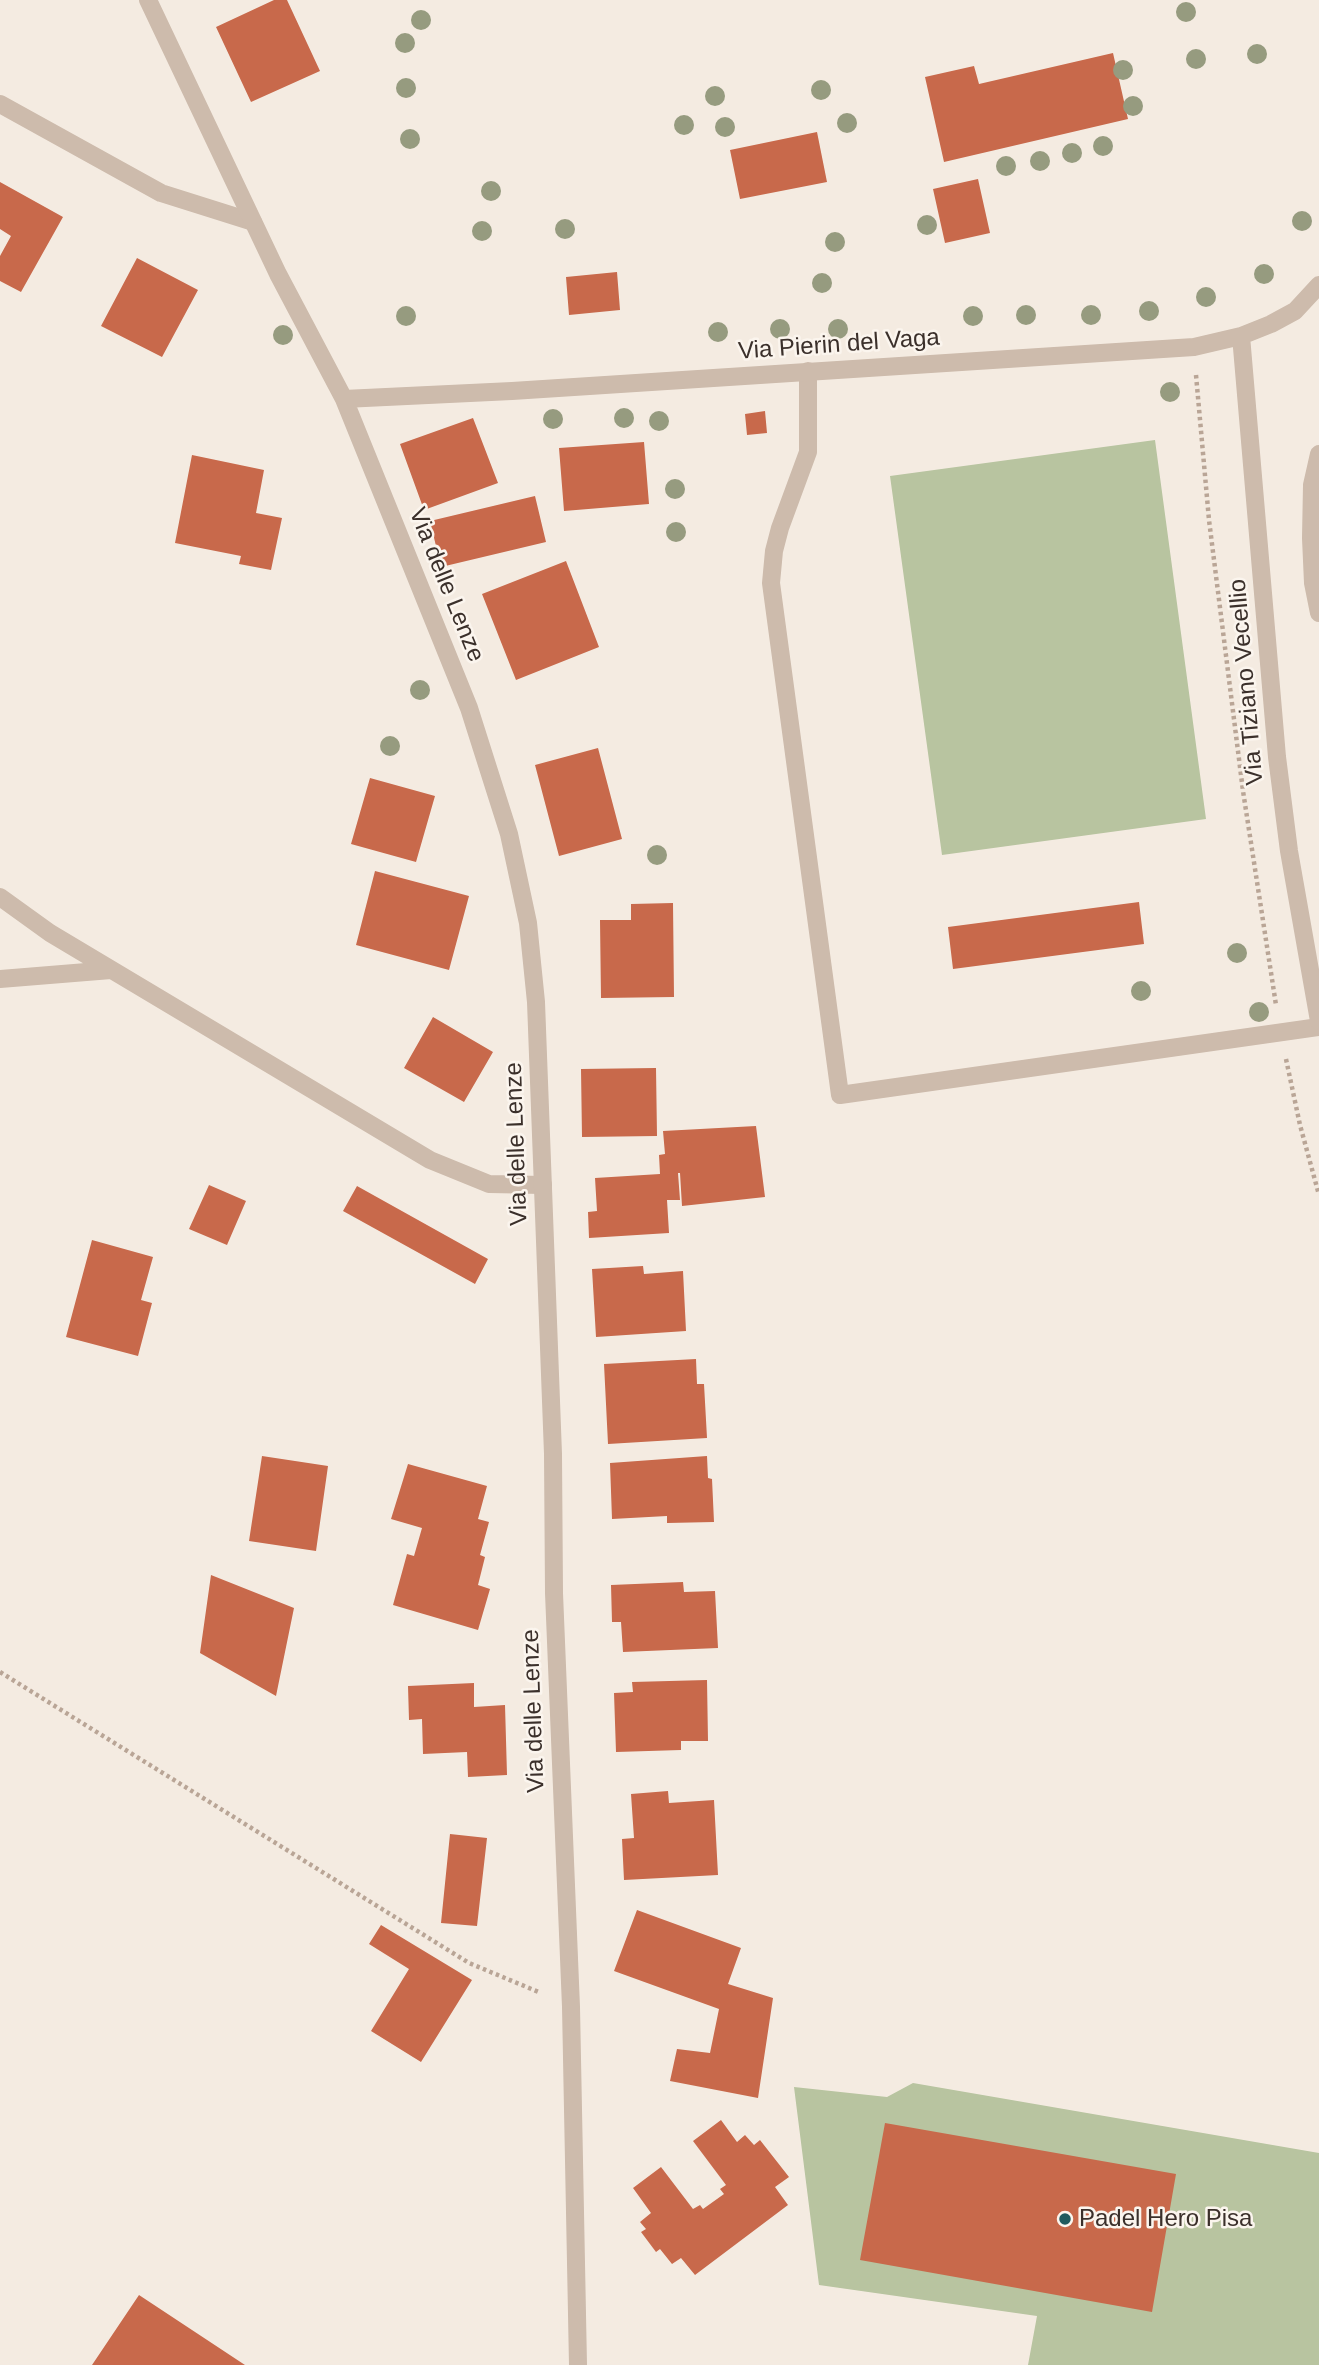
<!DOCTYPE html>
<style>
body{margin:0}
canvas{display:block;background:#f4ebe1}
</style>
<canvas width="1319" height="2365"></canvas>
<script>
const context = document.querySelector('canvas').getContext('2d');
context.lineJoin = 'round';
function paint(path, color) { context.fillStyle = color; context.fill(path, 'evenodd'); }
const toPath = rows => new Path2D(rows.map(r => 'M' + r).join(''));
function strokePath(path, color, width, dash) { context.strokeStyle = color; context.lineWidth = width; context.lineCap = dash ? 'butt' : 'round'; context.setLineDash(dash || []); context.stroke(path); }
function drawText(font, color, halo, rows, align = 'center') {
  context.font = font + ' Helvetica,sans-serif'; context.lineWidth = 5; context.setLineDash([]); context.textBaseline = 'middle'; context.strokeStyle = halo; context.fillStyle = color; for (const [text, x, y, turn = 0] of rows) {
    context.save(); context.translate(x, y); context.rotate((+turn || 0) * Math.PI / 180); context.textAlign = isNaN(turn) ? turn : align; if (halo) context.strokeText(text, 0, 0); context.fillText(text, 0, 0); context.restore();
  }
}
paint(toPath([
 [1155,440,1206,819,942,855,890,476],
 [913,2083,1319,2153,1319,2365,1028,2365,1037,2316,819,2285,794,2087,887,2097]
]), '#b8c4a0');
paint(toPath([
 [274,0,287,0,320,71,251,102,216,27],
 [1113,53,1128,119,944,162,925,77,974,66,979,84],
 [817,132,827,182,740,199,730,150],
 [978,179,990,233,945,243,933,189],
 [0,182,63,217,21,292,0,281,0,256,11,236,0,229],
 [137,258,198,290,162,357,101,326],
 [617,272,620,310,569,315,566,277],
 [765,411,767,433,747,435,745,414],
 [473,418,498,483,424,510,400,444],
 [644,442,649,504,564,511,559,448],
 [192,455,264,470,256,513,282,518,271,570,239,564,241,556,175,543],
 [535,496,546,542,441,567,430,521],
 [566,561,599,647,516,680,482,594],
 [598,748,622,839,559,856,535,765],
 [370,778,435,796,416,862,351,844],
 [375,871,469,896,449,970,356,945],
 [1139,902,1144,944,953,969,948,927],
 [673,903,674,997,601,998,600,920,631,920,631,904],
 [433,1017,493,1052,464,1102,404,1068],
 [656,1068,657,1136,582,1137,581,1069],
 [756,1126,765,1197,682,1206,680,1173,678,1173,680,1200,667,1200,669,1233,589,1238,588,1212,597,1211,595,1178,660,1174,659,1155,665,1154,663,1131],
 [209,1185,246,1201,227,1245,189,1229],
 [357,1186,488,1259,475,1284,343,1211],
 [92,1240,153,1257,141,1300,152,1303,138,1356,66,1337],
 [643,1266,644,1274,683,1271,686,1331,596,1337,592,1269],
 [696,1359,697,1384,704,1384,707,1438,608,1444,604,1364],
 [262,1456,328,1466,316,1551,249,1541],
 [707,1456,708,1478,712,1479,714,1522,667,1523,667,1516,612,1519,610,1463],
 [408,1464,487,1486,478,1519,489,1522,480,1555,485,1557,478,1585,490,1589,478,1630,393,1605,407,1554,414,1556,422,1528,391,1519],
 [211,1575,294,1608,276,1696,200,1653],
 [683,1582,684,1592,715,1591,718,1648,623,1652,621,1622,612,1622,611,1585],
 [707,1680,708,1741,681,1741,681,1750,616,1752,614,1693,633,1692,632,1682],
 [474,1683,474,1707,505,1705,507,1775,468,1777,467,1752,423,1754,422,1719,409,1720,408,1686],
 [668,1791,669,1803,714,1800,718,1875,624,1880,622,1839,634,1838,631,1794],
 [450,1834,487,1838,477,1926,441,1923],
 [637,1910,741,1948,728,1984,773,1998,758,2098,670,2081,677,2049,710,2053,719,2009,614,1971],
 [381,1925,472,1980,421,2062,371,2031,409,1969,369,1944],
 [721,2120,737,2142,745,2135,754,2145,760,2140,789,2177,775,2187,788,2205,695,2275,681,2258,672,2264,660,2249,656,2252,641,2232,646,2229,640,2222,651,2213,633,2188,661,2167,693,2209,700,2205,703,2209,724,2194,720,2189,726,2185,693,2141],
 [885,2123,1176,2174,1152,2312,860,2260],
 [139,2295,245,2365,92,2365]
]), '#c8694b');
strokePath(toPath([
 [1196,375,1209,520,1243,791,1276,1005],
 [1286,1059,1300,1125,1319,1195],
 [0,1672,469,1963,541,1993]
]), '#b9a596', 4.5, [3.5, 3.5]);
strokePath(toPath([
 [0,104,161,193,253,222],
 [808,371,808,452,780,528,774,551,771,583,840,1095,1319,1027],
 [1319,454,1312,485,1311,538,1313,583,1319,613],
 [0,897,50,933,430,1160,489,1184,543,1185],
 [0,979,111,970]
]), '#cdbbac', 18);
strokePath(toPath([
 [148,0,278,274,344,399,469,708,509,834,528,923,536,1002,553,1454,554,1593,571,2007,578,2365],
 [1241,336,1277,757,1289,851,1319,1021],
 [344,399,512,391,1194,347,1241,336,1271,324,1295,311,1319,285]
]), '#cdbbac', 18);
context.fillStyle = '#969b7f';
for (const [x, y] of [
 [1186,12],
 [421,20],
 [405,43],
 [1257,54],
 [1196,59],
 [1123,70],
 [406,88],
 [821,90],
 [715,96],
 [1133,106],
 [847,123],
 [684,125],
 [725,127],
 [410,139],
 [1103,146],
 [1072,153],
 [1040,161],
 [1006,166],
 [491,191],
 [1302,221],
 [927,225],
 [565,229],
 [482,231],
 [835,242],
 [1264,274],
 [822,283],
 [1206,297],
 [1149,311],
 [1026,315],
 [1091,315],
 [406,316],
 [973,316],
 [780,329],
 [838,329],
 [718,332],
 [283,335],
 [1170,392],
 [624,418],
 [553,419],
 [659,421],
 [675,489],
 [676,532],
 [420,690],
 [390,746],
 [657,855],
 [1237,953],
 [1141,991],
 [1259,1012]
]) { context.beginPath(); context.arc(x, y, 10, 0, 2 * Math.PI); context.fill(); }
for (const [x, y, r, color] of [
 [1065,2219,7,"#1f5a5e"]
]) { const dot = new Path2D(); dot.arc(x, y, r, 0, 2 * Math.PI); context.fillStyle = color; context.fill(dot); strokePath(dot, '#fbf5ee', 2.5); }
drawText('24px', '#3b302b', '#fbf5ee', [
 ["Via Pierin del Vaga",839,345,-4],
 ["Via delle Lenze",446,585,68],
 ["Via Tiziano Vecellio",1247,682,-95],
 ["Via delle Lenze",517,1144,-92],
 ["Via delle Lenze",534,1711,-92]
]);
drawText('24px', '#3b302b', '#fbf5ee', [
 ["Padel Hero Pisa",1079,2219]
], 'left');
</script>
